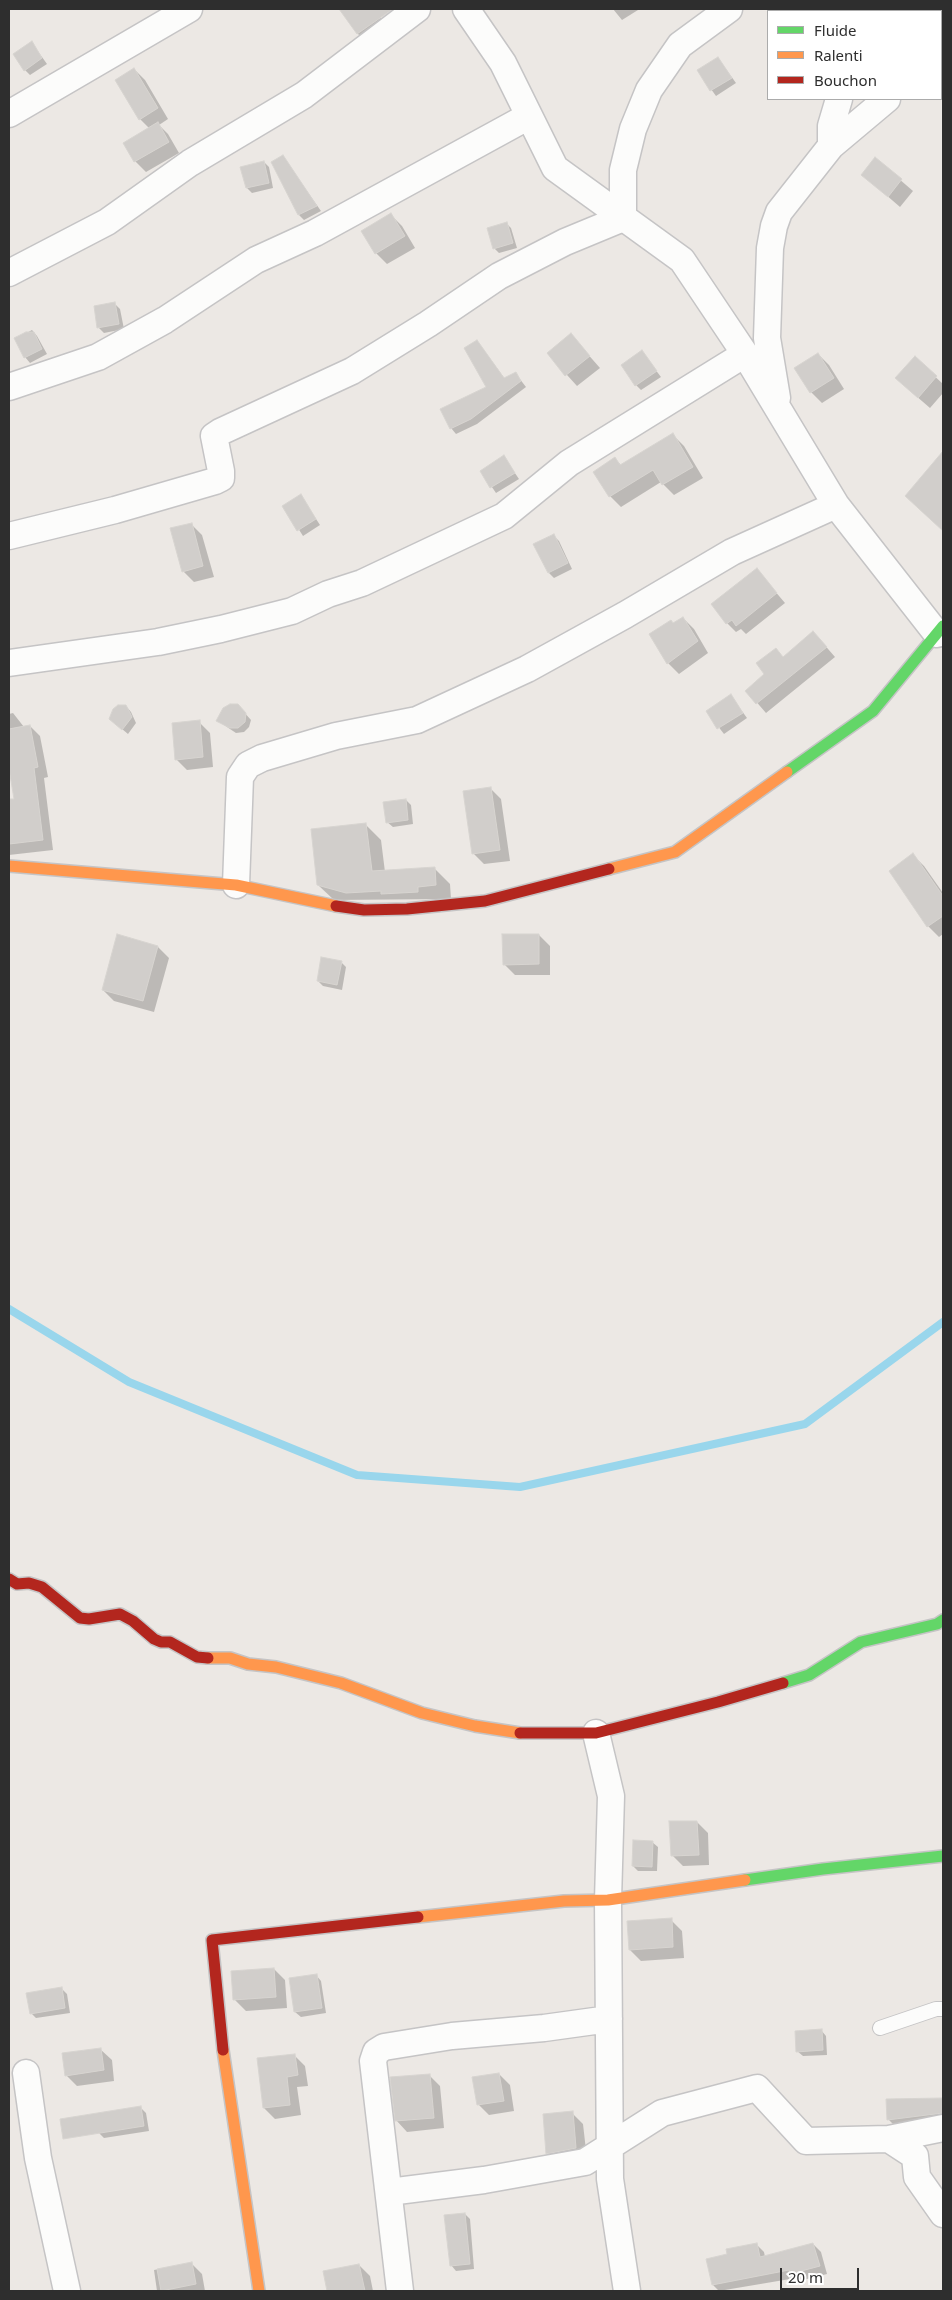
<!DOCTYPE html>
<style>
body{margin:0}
#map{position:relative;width:952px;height:2300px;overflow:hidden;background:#ece8e4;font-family:"Noto Sans",sans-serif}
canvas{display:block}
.frame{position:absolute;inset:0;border:10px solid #2e2e2e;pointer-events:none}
.legend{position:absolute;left:767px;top:10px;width:175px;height:90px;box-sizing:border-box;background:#fff;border:1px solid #ababab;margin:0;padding:6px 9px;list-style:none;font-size:15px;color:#2e2e2e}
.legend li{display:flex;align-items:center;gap:10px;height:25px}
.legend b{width:25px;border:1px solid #ababab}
.scale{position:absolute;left:780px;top:2268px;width:79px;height:22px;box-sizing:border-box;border:2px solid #2e2e2e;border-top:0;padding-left:6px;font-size:15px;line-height:18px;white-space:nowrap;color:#2e2e2e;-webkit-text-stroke:4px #fff;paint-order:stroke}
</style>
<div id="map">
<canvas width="952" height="2300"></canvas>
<div class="frame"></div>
<ul class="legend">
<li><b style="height:6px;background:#63d668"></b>Fluide</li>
<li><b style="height:6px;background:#ff974d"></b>Ralenti</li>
<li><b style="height:6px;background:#b3261e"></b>Bouchon</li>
</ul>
<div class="scale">20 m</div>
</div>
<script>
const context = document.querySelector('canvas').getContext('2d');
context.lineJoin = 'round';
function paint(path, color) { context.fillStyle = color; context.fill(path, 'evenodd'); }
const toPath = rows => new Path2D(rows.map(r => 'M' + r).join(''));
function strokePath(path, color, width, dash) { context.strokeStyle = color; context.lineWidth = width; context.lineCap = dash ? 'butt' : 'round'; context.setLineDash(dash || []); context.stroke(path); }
paint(toPath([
 [341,9,374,9,389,30,369,44,358,34],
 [613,9,637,9,638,10,622,20],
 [32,43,47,64,30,75,25,70],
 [718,58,736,83,716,96,698,71],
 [134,69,145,80,168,119,159,125,168,134,179,153,146,172,135,161,149,128,140,119],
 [283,157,321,211,304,220,299,215,273,163],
 [876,159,913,191,900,207,863,175],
 [264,162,269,167,273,188,252,193,247,188],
 [391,215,402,226,415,248,387,264,376,253,363,232],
 [506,223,511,228,517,248,499,253,494,248],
 [115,304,120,309,124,329,104,333,98,327],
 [32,330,37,336,47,354,30,363,25,357,15,339],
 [571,335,600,368,577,386,548,354],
 [477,341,505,379,516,374,526,387,477,424,456,434,451,428,488,387],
 [642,352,661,377,641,390,636,385],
 [818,354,829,365,844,389,822,403,811,392],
 [915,358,943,384,943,393,930,408,908,389],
 [673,435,684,446,703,478,674,495,661,482,621,507,610,496,615,459,621,465],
 [504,457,519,479,496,493,481,471],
 [934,464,943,473,943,530,917,507],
 [301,496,320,525,303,536,284,506],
 [191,524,202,535,214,577,194,582,183,571],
 [554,536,559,541,572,569,554,578,549,573],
 [757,570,785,603,746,634,741,629,736,632,727,623],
 [683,618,694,629,708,653,679,674,668,663,673,624],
 [822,642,835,657,766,713,747,691,784,658],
 [731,696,747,718,724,734,707,712],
 [126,706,131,712,136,723,128,734,116,724],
 [243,711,251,720,249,727,244,732,236,733,218,721],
 [13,713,24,727,30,726,40,736,48,777,44,778,53,850,9,855,9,801,16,800,9,763,9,714],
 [199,722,210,733,213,767,187,770,176,759],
 [490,788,501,799,510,861,484,864,473,853],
 [406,800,411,805,413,824,393,827,387,822],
 [366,825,381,840,385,872,434,868,450,884,451,899,334,900,318,885],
 [913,855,924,866,943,893,943,934,939,937,928,926],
 [539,935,550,946,550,975,515,975,504,964],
 [118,936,158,947,169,958,154,1012,114,1001,103,990],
 [341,962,346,967,342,990,323,986,318,981],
 [697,1822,708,1833,709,1865,683,1866,672,1855],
 [652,1842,658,1847,657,1871,638,1871,633,1866],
 [671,1920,682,1931,684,1958,641,1961,630,1950],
 [274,1969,285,1980,287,2008,246,2011,235,2000],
 [316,1975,321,1981,326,2013,301,2017,295,2012,291,1979],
 [62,1989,67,1994,70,2013,36,2018,31,2013],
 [821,2030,826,2036,827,2055,803,2056,797,2051],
 [100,2049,112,2060,114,2081,77,2086,66,2075],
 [294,2055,305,2066,308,2086,297,2087,301,2115,275,2119,264,2108],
 [499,2074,510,2085,514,2111,489,2115,478,2104],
 [429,2075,440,2086,444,2128,407,2132,396,2120],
 [943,2099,943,2120,893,2124,888,2119,887,2100],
 [140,2107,146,2113,149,2131,104,2138,99,2133],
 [572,2113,583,2124,587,2159,559,2164,548,2153],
 [465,2214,470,2219,474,2269,456,2271,451,2265],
 [756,2244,764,2252,765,2257,813,2244,821,2252,827,2274,799,2281,796,2278,719,2291,713,2285],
 [191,2263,202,2274,205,2291,157,2291,154,2270],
 [359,2265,370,2276,373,2291,328,2291,324,2272]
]), '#0003');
strokePath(toPath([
 [9,1309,129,1382,357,1475,520,1487,805,1424,943,1322]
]), '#99d6ec', 8);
const building = toPath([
 [339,9,393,9,357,34,339,9],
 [32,41,42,58,24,71,13,54,32,41],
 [718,57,732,78,710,91,697,70,718,57],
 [134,68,158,108,139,120,115,80,134,68],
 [158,122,169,142,134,162,123,143,158,122],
 [283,155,317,206,298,215,271,162,283,155],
 [875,157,902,179,888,197,861,175,875,157],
 [264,161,269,183,246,188,240,167,264,161],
 [391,213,405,236,375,254,361,231,391,213],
 [507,222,513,243,493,249,487,228,507,222],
 [115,302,119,324,97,328,94,306,115,302],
 [26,332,34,332,42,349,24,358,14,338,26,332],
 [571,333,590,356,565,376,547,353,571,333],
 [477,340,504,378,516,372,521,381,471,419,450,429,440,409,486,387,464,348,477,340],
 [642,350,657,371,635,386,621,365,642,350],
 [818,353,834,378,810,393,794,368,818,353],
 [915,356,937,376,918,398,895,378,915,356],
 [673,433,693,467,662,485,653,470,609,497,593,472,615,457,620,465,673,433],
 [943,451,943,531,905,496,943,451],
 [504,455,515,473,490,488,480,471,504,455],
 [301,494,316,519,297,531,282,506,301,494],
 [192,523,203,566,182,572,170,528,192,523],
 [554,534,568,563,548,573,533,544,554,534],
 [757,568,777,593,736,626,732,620,726,624,711,604,757,568],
 [683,617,698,641,667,664,649,634,671,620,673,623,683,617],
 [813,631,827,647,756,704,745,691,764,674,756,663,776,648,783,657,813,631],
 [731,694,743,713,717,729,706,711,731,694],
 [230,704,238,704,246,713,245,722,238,728,230,728,216,721,223,708,230,704],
 [118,705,126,705,132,717,122,730,109,719,113,709,118,705],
 [200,720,203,757,175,760,172,723,200,720],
 [30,725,38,767,34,768,43,840,9,844,9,799,14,799,9,769,9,729,30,725],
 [491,787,500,850,472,854,463,791,491,787],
 [406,799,408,820,386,823,383,802,406,799],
 [366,823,372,871,435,867,436,885,418,887,418,892,381,894,381,891,346,893,317,885,311,829,366,823],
 [913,853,943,896,943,916,927,927,889,871,913,853],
 [117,934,158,946,143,1001,102,990,117,934],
 [502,934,539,934,539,964,503,965,502,934],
 [321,957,342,961,337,985,317,981,321,957],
 [669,1821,697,1821,699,1855,671,1856,669,1821],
 [633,1840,653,1841,652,1867,632,1866,633,1840],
 [672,1918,673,1947,629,1950,627,1921,672,1918],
 [274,1968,276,1997,233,2000,231,1971,274,1968],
 [317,1974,322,2008,294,2012,289,1978,317,1974],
 [62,1987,65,2008,30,2014,26,1993,62,1987],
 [822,2029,823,2050,796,2052,795,2031,822,2029],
 [101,2048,104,2070,65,2076,62,2053,101,2048],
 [295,2054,298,2075,287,2077,290,2105,263,2108,257,2058,295,2054],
 [499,2073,504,2101,477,2105,472,2077,499,2073],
 [430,2074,434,2118,395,2121,390,2077,430,2074],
 [943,2098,943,2113,887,2120,886,2099,943,2098],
 [141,2106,144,2126,63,2139,60,2119,141,2106],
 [573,2111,576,2148,546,2154,543,2114,573,2111],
 [465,2213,470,2264,450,2266,444,2215,465,2213],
 [757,2243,760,2257,813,2243,820,2266,790,2274,789,2270,712,2285,706,2259,727,2254,726,2249,757,2243],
 [192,2262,196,2284,161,2291,157,2269,192,2262],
 [359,2264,365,2291,327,2291,323,2271,359,2264]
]);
paint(building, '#d1cecb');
strokePath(building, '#d7d4d0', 1);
const lane = toPath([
 [880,2028,936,2009,943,2009]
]);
const street = toPath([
 [466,9,503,63,555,168,682,260,745,354,836,505,937,634],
 [860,11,860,9],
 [941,52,943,50],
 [9,114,189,9],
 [831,146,831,126,839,99],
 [9,273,107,222,190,163,304,95,417,9],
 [9,387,98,357,165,320,256,260,315,233,529,116],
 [777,398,767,338,770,248,774,226,779,212,831,146,887,99],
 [9,536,115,510,215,481,221,478,221,471,214,436,220,432,352,371,428,324,499,276,565,242,623,218,623,170,633,129,649,90,680,45,729,9],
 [9,663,158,642,221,629,292,611,328,594,362,583,504,516,569,463,745,354],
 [236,885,240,777,248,765,262,758,336,736,417,720,527,669,625,615,732,552,836,505],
 [596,1733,611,1796,608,1900,610,2179,627,2291],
 [26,2073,38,2158,67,2291],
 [889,2139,915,2156,917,2177,943,2214],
 [389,2192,484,2180,585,2162,662,2113,757,2088,806,2141,889,2139,943,2128],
 [400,2291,373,2061,376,2052,384,2047,452,2036,544,2028,609,2019]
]);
const fast = toPath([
 [787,772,873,711,943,626],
 [783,1683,809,1675,861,1642,937,1624,943,1620],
 [745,1880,823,1869,943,1856]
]);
const slow = toPath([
 [9,866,236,885,336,906],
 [609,869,675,852,787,772],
 [208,1658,230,1658,248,1664,276,1667,341,1683,422,1713,475,1726,520,1733],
 [418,1917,564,1901,608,1900,745,1880],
 [223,2050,259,2291]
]);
const jam = toPath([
 [336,906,364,910,407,909,485,901,609,869],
 [9,1579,17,1584,29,1583,42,1587,80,1618,89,1619,120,1614,133,1621,154,1639,161,1642,170,1642,197,1657,208,1658],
 [520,1733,596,1733,718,1702,783,1683],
 [223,2050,212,1940,418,1917]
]);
strokePath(lane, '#c5c4c5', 16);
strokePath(street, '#c5c4c5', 29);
strokePath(fast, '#c5c4c5', 14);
strokePath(slow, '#c5c4c5', 14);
strokePath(jam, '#c5c4c5', 14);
strokePath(lane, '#fcfcfb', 14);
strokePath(street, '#fcfcfb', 26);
strokePath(fast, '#63d668', 11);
strokePath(slow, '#ff974d', 11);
strokePath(jam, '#b3261e', 11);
</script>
